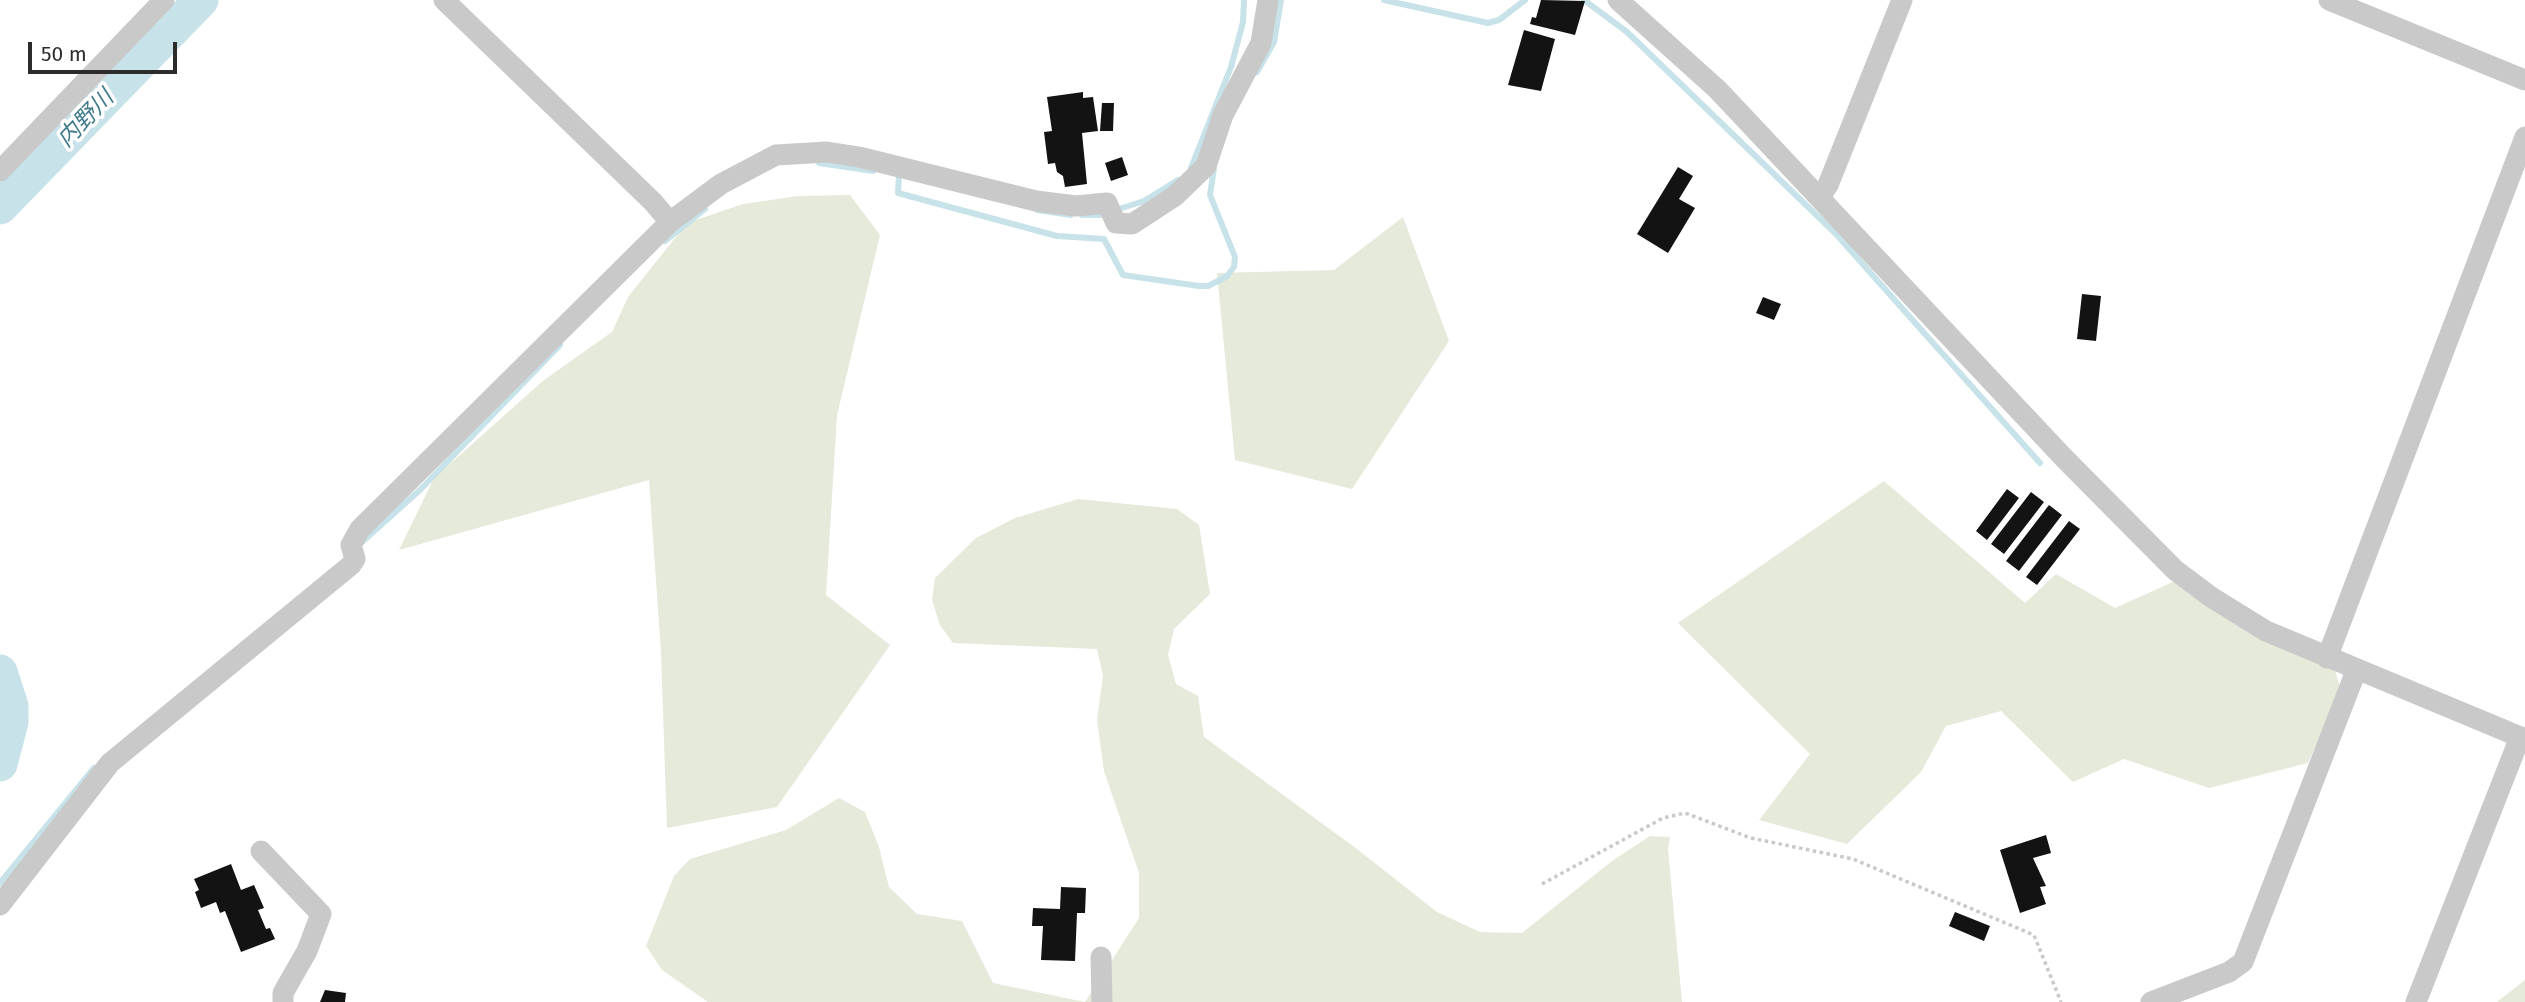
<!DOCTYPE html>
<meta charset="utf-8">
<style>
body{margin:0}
#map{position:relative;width:2525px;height:1002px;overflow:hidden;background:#fff;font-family:"Fira Sans",sans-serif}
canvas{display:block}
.scale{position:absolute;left:28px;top:42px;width:149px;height:32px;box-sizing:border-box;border:4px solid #2c2c2c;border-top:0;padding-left:9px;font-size:21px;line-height:24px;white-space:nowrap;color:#2c2c2c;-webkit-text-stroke:5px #fff;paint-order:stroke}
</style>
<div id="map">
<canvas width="2525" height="1002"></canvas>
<div class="scale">50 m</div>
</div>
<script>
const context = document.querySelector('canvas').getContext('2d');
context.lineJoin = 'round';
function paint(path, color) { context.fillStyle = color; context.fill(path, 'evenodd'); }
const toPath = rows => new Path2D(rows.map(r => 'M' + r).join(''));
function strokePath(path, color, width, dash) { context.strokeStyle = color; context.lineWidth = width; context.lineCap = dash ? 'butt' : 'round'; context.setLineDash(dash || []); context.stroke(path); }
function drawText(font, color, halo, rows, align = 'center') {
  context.font = font + ' "Fira Sans","Noto Sans JP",sans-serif'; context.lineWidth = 7; context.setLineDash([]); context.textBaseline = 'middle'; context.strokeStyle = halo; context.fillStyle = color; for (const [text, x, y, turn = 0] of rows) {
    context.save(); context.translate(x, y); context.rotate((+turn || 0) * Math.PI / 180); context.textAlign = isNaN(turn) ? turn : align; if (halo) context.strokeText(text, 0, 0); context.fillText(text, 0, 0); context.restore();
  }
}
paint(toPath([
 [850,195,880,235,837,415,826,595,890,645,777,807,667,828,661,653,649,480,399,550,434,478,544,380,612,332,628,297,687,223,743,204,798,196],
 [1403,217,1449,341,1352,489,1235,460,1217,273,1334,270],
 [1884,481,2025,603,2056,574,2115,608,2175,581,2333,664,2341,690,2308,763,2209,788,2124,759,2073,782,2001,711,1946,726,1921,772,1847,844,1759,820,1810,754,1678,623],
 [1078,499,1177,509,1199,525,1210,594,1174,629,1168,655,1176,684,1198,696,1204,737,1357,849,1437,912,1480,932,1522,933,1612,861,1650,836,1670,837,1668,849,1682,1002,708,1002,662,970,646,946,674,876,690,859,786,830,839,798,865,812,879,847,889,887,917,914,962,921,993,983,1085,1002,1139,918,1139,873,1104,771,1097,720,1103,676,1097,649,953,643,940,625,932,600,935,578,976,538,1015,518],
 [2525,980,2525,1002,2497,1002]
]), '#e5eada');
strokePath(toPath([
 [1384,0,1488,23,1499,20,1525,0],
 [1584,0,1627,32,1835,233,2040,463],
 [1257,72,1274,42,1281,0],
 [819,163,873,171],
 [1191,168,1231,67,1243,22,1244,0],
 [899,175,898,193,1057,236,1104,239,1123,275,1199,286,1208,286,1226,277,1234,267,1235,257,1210,195,1214,168],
 [1037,210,1071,215],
 [1082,215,1100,215,1144,201,1178,180],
 [665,241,705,209],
 [362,542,421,489,560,345],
 [0,883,94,768]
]), '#c7e2e9', 6);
strokePath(toPath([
 [0,207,201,0],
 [0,672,11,706,11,722,0,764]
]), '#c7e2e9', 35);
paint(toPath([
 [1541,0,1585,1,1575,35,1530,24,1532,17,1536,18],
 [1524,30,1555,39,1541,91,1508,85],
 [1083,92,1083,98,1093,97,1098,131,1082,133,1087,184,1065,187,1063,176,1057,172,1055,163,1048,164,1044,132,1052,131,1047,97],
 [1102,103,1114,103,1113,131,1100,131],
 [1122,157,1128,175,1111,181,1105,163],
 [1678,167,1693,176,1679,199,1695,208,1668,253,1637,234],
 [2082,294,2101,296,2096,341,2077,339],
 [1763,297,1781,304,1774,320,1756,313],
 [2007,489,2019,498,1987,540,1976,531],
 [2031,492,2044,502,2004,554,1991,544],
 [2049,505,2062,515,2019,571,2006,561],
 [2069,521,2080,529,2037,585,2026,577],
 [2046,835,2051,853,2033,858,2046,886,2040,887,2046,904,2020,913,2000,850],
 [231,864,241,890,254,885,264,908,258,910,266,929,270,928,275,939,241,952,225,911,220,913,216,902,201,908,195,892,199,890,194,879],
 [1061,887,1086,888,1085,913,1077,913,1075,961,1041,960,1043,926,1032,926,1033,908,1060,909],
 [1955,912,1990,926,1984,941,1949,926],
 [325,990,346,993,345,1002,320,1002]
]), '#131313');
strokePath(toPath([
 [1542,884,1663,818,1685,813,1751,838,1853,859,2034,935,2061,1002]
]), '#c9c9c9', 3.5, [3.5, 3.5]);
strokePath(toPath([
 [444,0,653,202,670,222],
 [1618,0,1718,90,2064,458,2175,570,2211,597,2266,631,2525,739],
 [2329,0,2525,80],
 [0,171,164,0],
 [1820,197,1828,185,1902,0],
 [2327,658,2525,137],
 [261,851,321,914,307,951,283,993,283,1002],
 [0,905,110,763,351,565,355,559,351,545,360,529,670,222,721,184,776,155,827,152,859,157,1036,201,1076,206,1107,203,1116,223,1132,224,1175,196,1206,166,1223,115,1261,43,1268,0],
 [1101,957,1102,1002],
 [2151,1002,2229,972,2243,962,2356,671],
 [2416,1002,2520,737]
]), '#c9c9c9', 21);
drawText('italic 23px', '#3f7b8a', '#fff', [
 ["内野川",86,119,-46]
]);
</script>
